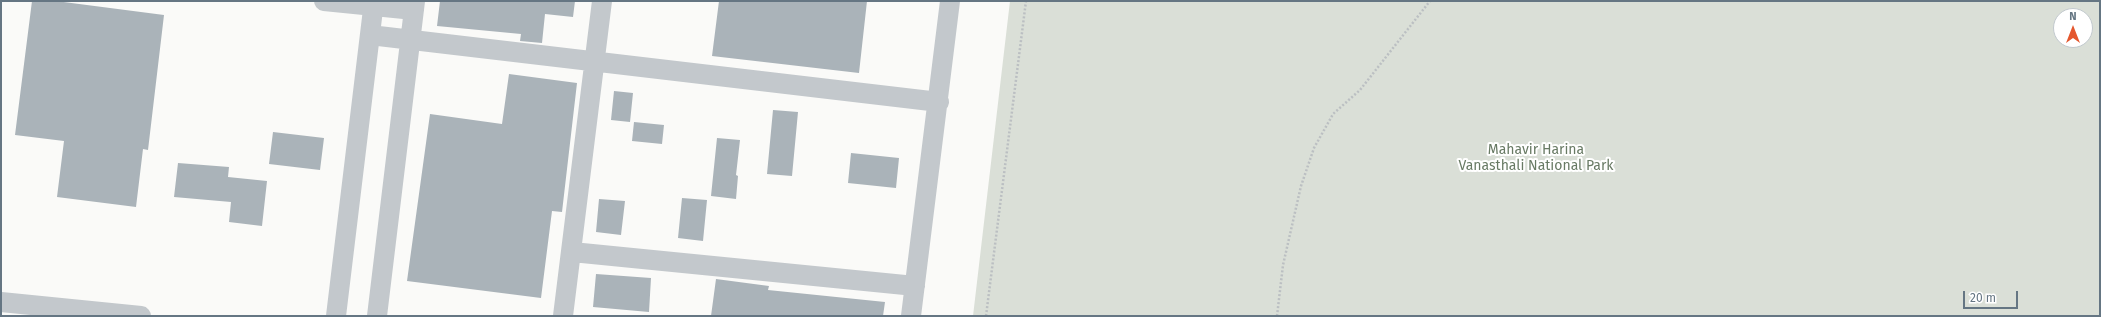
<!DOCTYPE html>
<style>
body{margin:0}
#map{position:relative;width:2101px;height:317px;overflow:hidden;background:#fafaf8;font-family:"Fira Sans",sans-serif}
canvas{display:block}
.frame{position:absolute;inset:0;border:2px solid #657683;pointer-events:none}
.north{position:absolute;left:2053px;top:8px;width:40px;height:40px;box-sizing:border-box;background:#fff;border:1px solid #c1c8cd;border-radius:50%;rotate:0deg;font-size:11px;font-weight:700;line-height:16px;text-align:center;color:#657683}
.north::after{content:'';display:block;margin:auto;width:14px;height:18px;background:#e4572e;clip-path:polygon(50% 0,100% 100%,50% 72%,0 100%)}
.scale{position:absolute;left:1963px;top:291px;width:55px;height:18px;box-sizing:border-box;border:2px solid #657683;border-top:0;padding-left:5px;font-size:12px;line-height:14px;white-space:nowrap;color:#657683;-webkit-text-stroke:3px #fff;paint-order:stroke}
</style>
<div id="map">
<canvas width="2101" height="317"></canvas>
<div class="frame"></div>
<div class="north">N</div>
<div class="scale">20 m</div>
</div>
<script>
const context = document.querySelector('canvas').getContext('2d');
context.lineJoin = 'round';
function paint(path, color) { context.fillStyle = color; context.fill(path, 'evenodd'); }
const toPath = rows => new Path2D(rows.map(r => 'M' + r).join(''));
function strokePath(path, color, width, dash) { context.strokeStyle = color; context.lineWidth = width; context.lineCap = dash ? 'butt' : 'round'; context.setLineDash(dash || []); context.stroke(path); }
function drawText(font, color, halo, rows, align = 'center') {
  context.font = font + ' "Fira Sans",sans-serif'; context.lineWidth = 4; context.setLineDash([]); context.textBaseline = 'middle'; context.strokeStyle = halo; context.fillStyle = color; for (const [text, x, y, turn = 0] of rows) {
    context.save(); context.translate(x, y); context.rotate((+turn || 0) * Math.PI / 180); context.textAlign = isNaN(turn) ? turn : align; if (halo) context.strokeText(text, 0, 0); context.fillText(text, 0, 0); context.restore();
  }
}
paint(toPath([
 [1010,1,2100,1,2100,316,973,316],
 [2061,16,2085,16,2085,40,2061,40]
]), '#dadfd7');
paint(toPath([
 [32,1,56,1,164,15,148,150,143,149,136,207,57,197,64,141,15,135],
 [440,1,575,1,573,17,545,14,542,43,520,41,521,34,437,26],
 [719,1,867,1,859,73,712,56],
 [509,74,577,83,562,212,552,211,541,298,407,281,430,114,502,124],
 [614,91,633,93,630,122,611,120],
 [773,110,798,112,792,176,767,174],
 [634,122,664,125,662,144,632,141],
 [273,132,324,138,320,170,269,164],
 [717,138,740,140,736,175,738,176,736,199,711,196],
 [851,153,899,158,896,188,848,183],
 [178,163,229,167,228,177,267,181,262,226,229,222,231,202,174,197],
 [682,198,707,200,703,241,678,238],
 [599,199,625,201,621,235,596,232],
 [596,274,651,278,649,312,593,307],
 [716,279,769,286,768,290,885,302,883,316,711,316]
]), '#aab3b9');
strokePath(toPath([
 [986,316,1026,1],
 [1277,316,1283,265,1301,186,1314,148,1333,114,1360,90,1430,1]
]), '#bbbfc2', 2.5, [2, 2]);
strokePath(toPath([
 [324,1,414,10],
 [370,35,939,102],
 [572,252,915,286],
 [1,302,141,316],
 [336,316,374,1],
 [377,316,415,1],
 [563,316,602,1],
 [911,316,950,1]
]), '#c3c8cc', 20);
drawText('14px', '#687a64', '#fff', [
 ["Mahavir Harina",1536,150],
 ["Vanasthali National Park",1536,166]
]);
</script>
